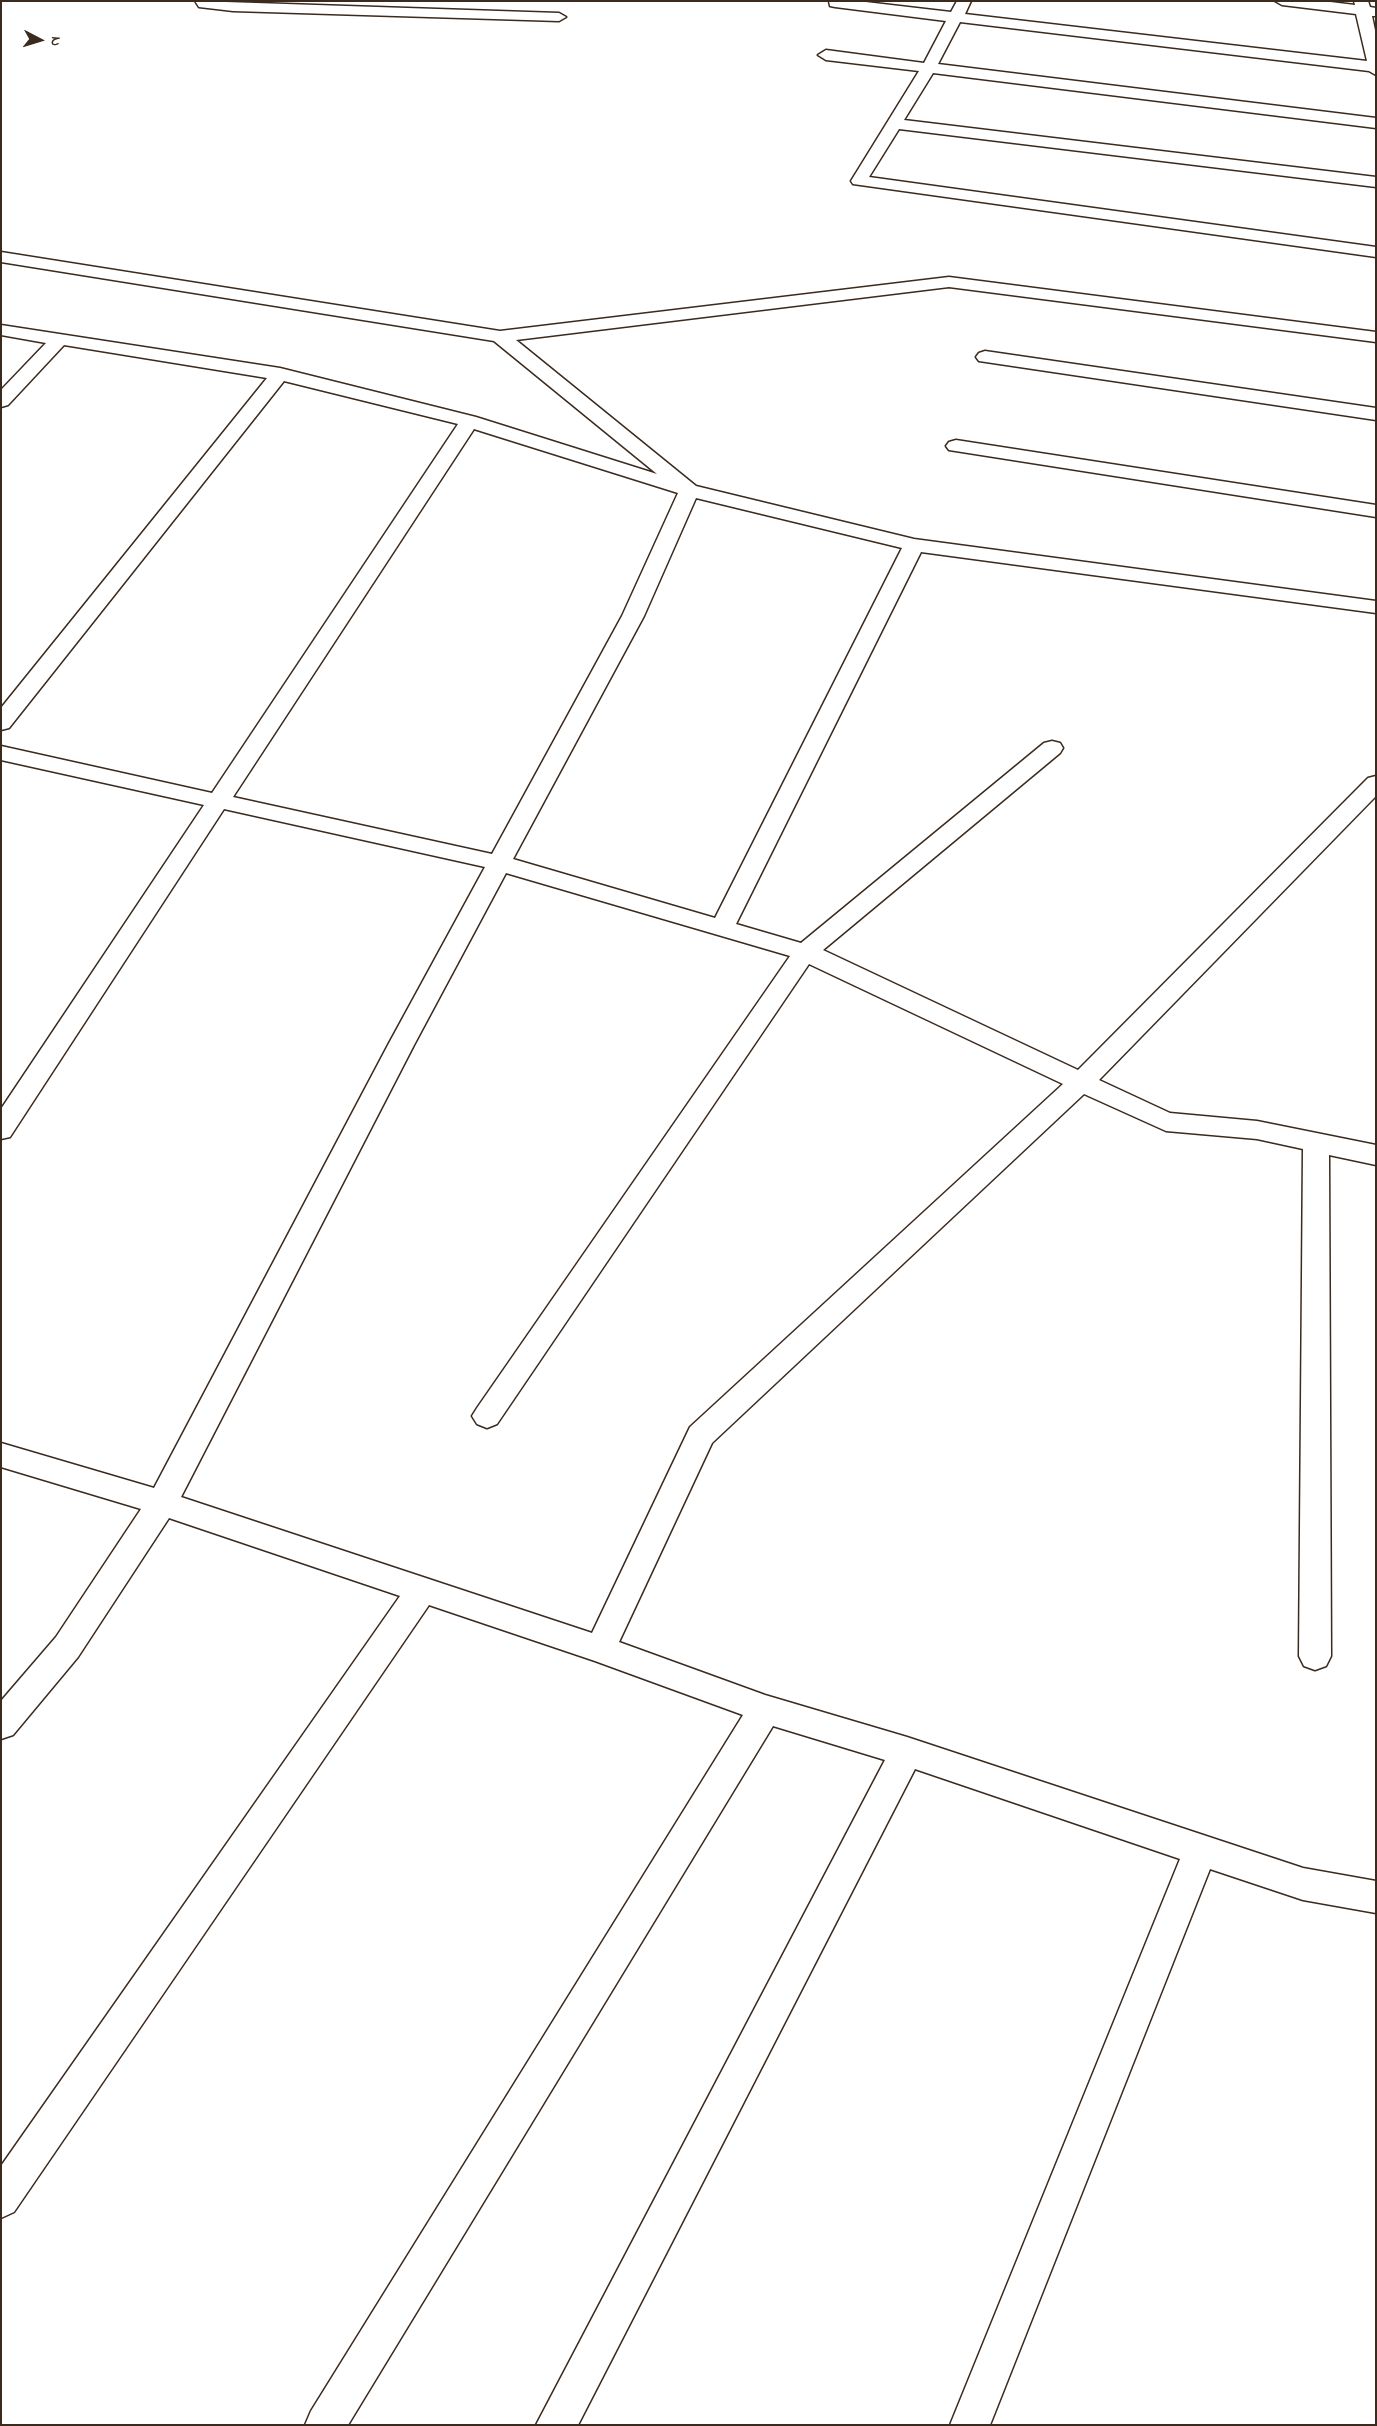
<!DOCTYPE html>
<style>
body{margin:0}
#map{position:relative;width:1377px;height:2426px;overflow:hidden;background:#fff;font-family:"Indie Flower",sans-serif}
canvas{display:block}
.frame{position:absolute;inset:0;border:2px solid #3b2a1e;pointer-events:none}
.north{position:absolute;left:15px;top:15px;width:50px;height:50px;-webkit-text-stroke:4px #fff;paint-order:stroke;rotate:95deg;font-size:14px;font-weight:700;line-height:20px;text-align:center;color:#3b2a1e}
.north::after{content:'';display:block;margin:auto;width:18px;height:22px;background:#3b2a1e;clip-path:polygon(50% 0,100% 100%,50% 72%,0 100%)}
</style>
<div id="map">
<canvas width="1377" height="2426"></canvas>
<div class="frame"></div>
<div class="north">N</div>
</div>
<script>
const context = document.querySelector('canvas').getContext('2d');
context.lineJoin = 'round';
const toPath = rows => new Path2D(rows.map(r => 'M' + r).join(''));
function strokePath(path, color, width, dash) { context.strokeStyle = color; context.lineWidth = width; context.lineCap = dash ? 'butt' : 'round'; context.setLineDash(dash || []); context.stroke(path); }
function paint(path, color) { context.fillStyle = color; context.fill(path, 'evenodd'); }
const lane = toPath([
 [195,1,559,13,566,17,559,21,233,11,199,7,195,1]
]);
const street = toPath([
 [829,1,857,1,951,12,957,1,971,1,965,14,1367,61,1356,14,1282,5,1275,1,1322,1,1355,5,1354,1,1368,1,1370,7,1376,8,1376,16,1372,16,1376,35,1376,75,1369,71,960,22,938,64,1376,118,1376,128,933,73,904,120,1376,177,1376,187,899,129,869,177,1376,247,1376,257,853,184,851,181,919,71,826,60,818,55,826,50,924,63,946,21,835,7,830,6,829,1],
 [1,252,500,331,949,277,1376,332,1376,342,949,287,516,340,696,486,914,539,1376,601,1376,613,921,552,736,924,801,943,1044,743,1052,741,1060,743,1063,748,1060,753,823,950,1078,1070,1368,778,1376,776,1376,796,1099,1080,1170,1113,1257,1121,1376,1145,1376,1165,1329,1155,1331,1656,1326,1666,1315,1670,1304,1666,1299,1656,1303,1149,1257,1139,1166,1131,1084,1094,712,1443,619,1642,765,1695,907,1737,1303,1868,1376,1881,1376,1913,1303,1900,1210,1869,990,2425,950,2425,1180,1859,915,1769,578,2425,536,2425,885,1760,773,1726,348,2425,305,2425,311,2411,743,1715,595,1661,429,1605,14,2212,1,2218,1,2166,400,1596,169,1518,78,1657,13,1735,1,1739,1,1701,56,1637,141,1509,1,1467,1,1443,154,1488,388,1045,485,867,224,809,10,1137,1,1139,1,1109,204,805,1,760,1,746,212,793,458,424,284,381,9,728,1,730,1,708,267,378,64,345,8,405,1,407,1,390,46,343,1,335,1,325,280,368,476,417,657,474,494,341,1,262,1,252],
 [474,429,678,493,622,616,492,854,233,797,474,429],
 [696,498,902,548,715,918,513,859,644,616,696,498],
 [506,873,790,956,477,1408,472,1416,477,1424,487,1428,497,1424,809,964,1063,1084,690,1427,592,1633,181,1497,414,1045,506,873],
 [985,351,1376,408,1376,420,979,361,976,357,979,353,985,351],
 [956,440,1376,505,1376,517,949,450,946,446,949,442,956,440]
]);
strokePath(lane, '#3b2a1e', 3);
strokePath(street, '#3b2a1e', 3);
paint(lane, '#fff');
paint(street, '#fff');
</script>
